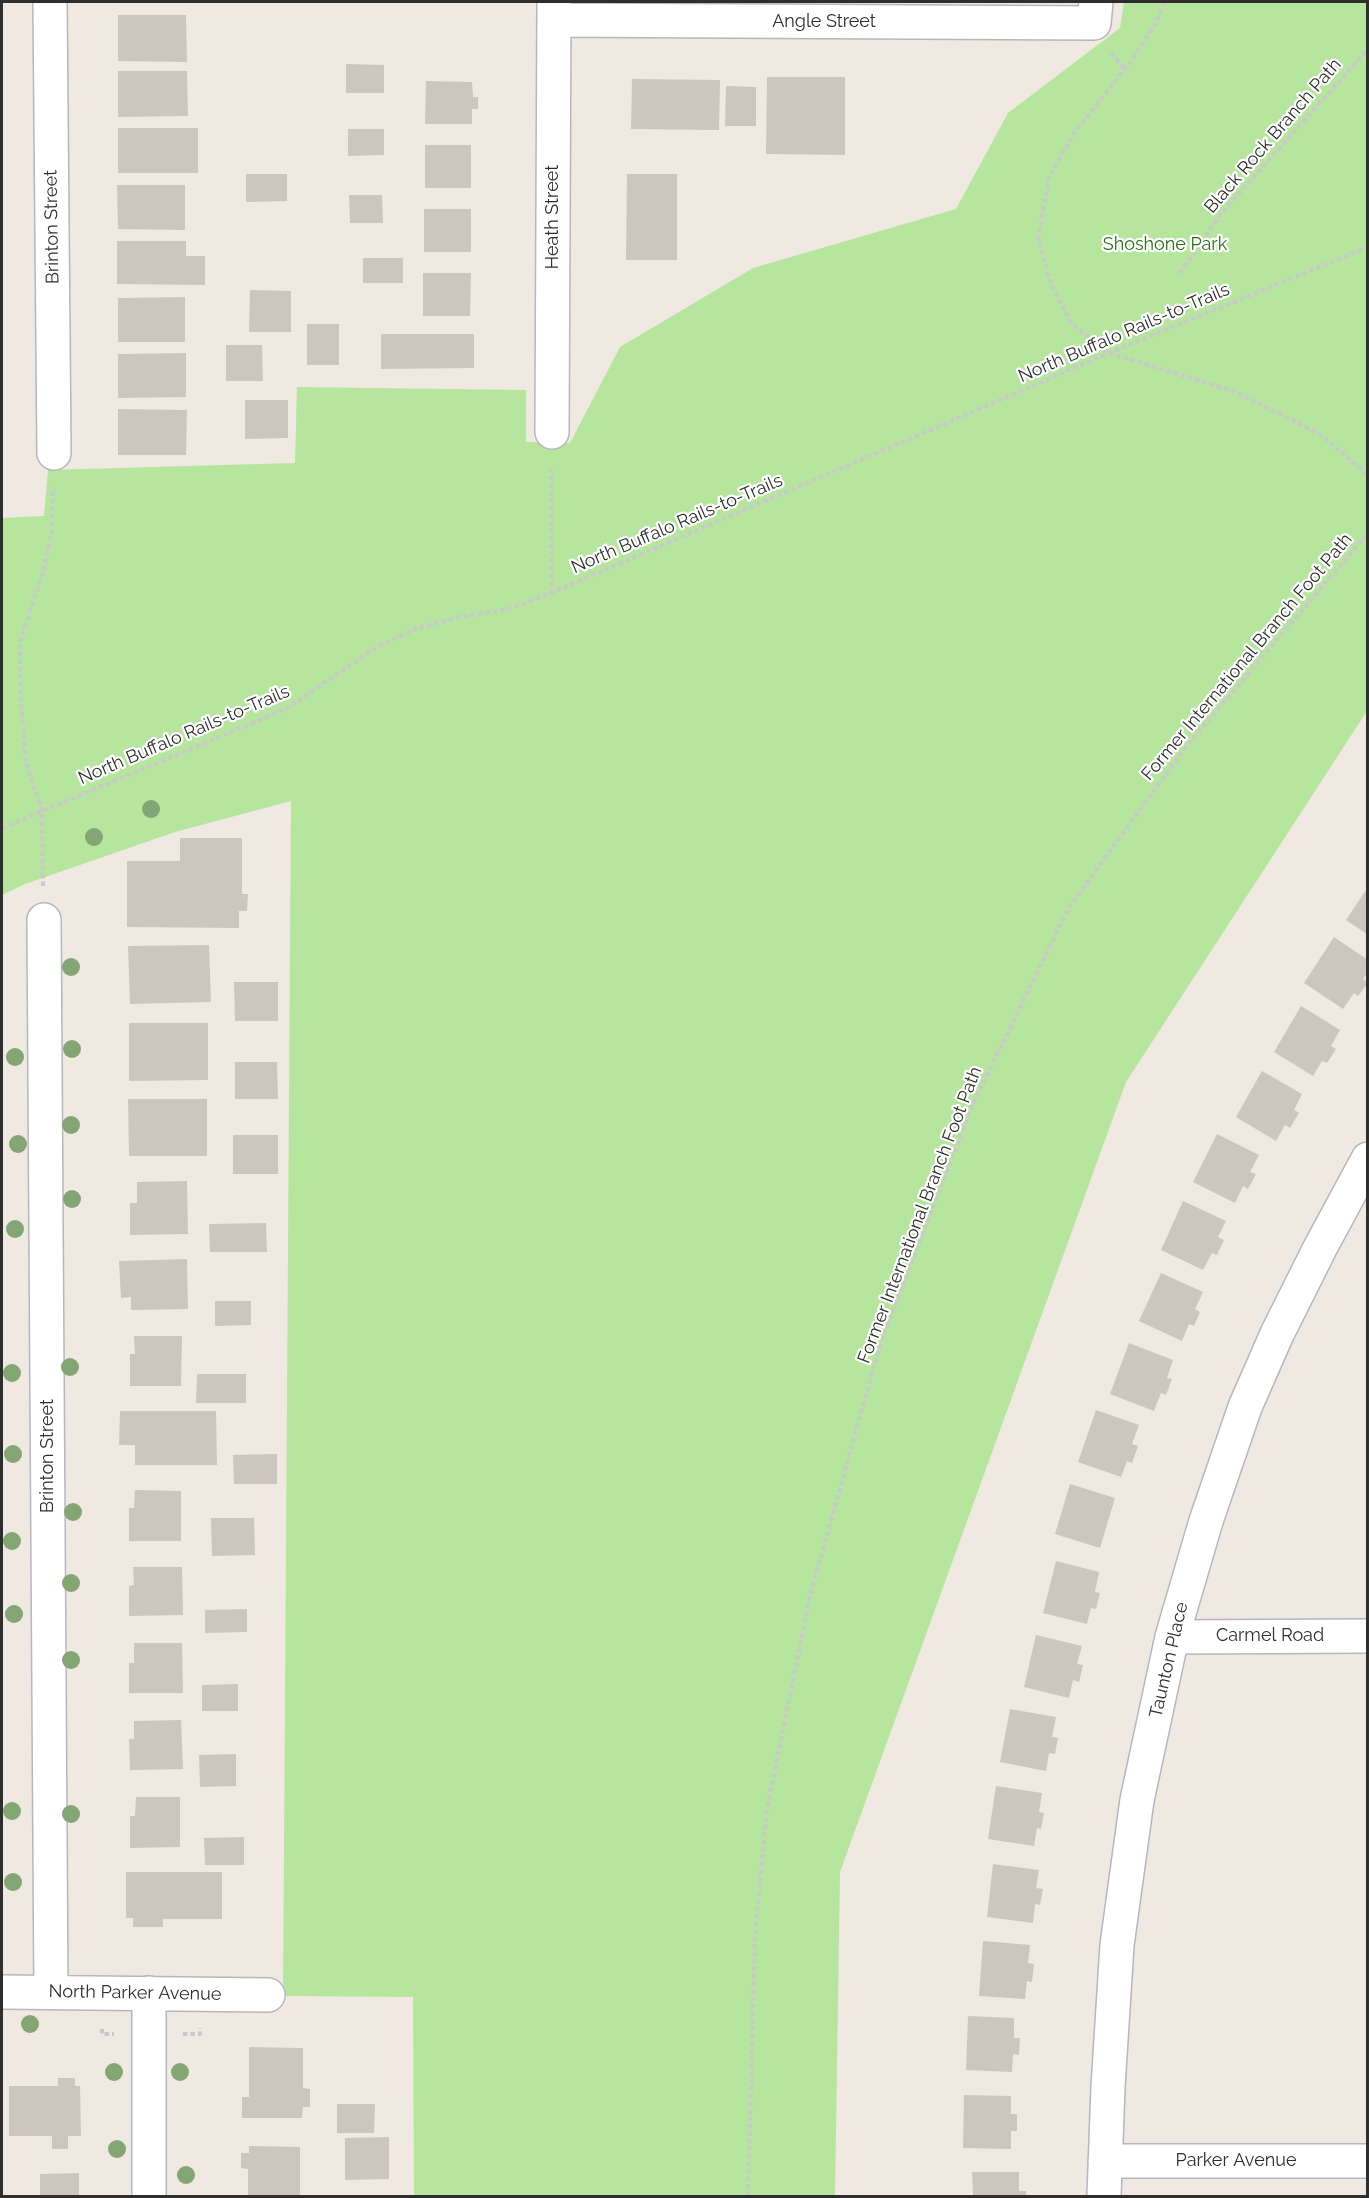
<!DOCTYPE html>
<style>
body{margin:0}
#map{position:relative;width:1369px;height:2198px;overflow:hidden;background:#efe9e1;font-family:Raleway,sans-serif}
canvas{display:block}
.frame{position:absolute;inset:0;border:3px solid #2e2e2e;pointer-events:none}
</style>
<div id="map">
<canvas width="1369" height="2198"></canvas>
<div class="frame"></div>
</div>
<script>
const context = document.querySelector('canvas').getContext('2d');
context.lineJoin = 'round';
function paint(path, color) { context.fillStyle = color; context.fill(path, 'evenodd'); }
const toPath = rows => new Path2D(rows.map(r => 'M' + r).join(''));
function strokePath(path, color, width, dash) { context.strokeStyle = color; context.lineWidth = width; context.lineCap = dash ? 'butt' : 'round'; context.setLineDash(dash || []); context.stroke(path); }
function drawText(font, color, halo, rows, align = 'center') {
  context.font = font + ' Raleway,sans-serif'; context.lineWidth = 4.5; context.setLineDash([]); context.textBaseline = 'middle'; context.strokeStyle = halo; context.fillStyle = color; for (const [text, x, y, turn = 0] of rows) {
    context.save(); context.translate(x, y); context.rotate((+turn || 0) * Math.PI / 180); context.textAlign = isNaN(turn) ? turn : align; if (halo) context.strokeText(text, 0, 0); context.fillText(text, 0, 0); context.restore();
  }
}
paint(toPath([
 [1124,2,1367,2,1367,711,1126,1082,840,1872,835,2196,414,2196,413,1997,283,1996,291,801,175,832,25,884,2,895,2,518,44,516,48,470,295,463,297,387,526,390,526,442,570,443,620,347,753,268,956,209,1008,113,1120,28]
]), '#b6e59e');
paint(toPath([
 [118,15,186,15,187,62,118,61],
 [346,64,384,65,384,93,346,93],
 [118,71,187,71,188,116,118,117],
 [767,77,845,77,845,155,766,154],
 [632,79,720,80,719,130,631,129],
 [426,81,472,82,473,97,478,97,478,109,472,109,472,124,425,124],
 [726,86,756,87,756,126,725,126],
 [118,128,198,128,198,173,118,173],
 [348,129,384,129,384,155,348,156],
 [425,145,471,145,471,188,425,188],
 [246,174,287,174,287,201,246,202],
 [627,174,677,174,677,260,626,260],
 [117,185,185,185,185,230,118,229],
 [349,195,382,195,383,223,350,223],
 [424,209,471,209,471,252,424,252],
 [117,241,186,241,186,256,205,256,205,285,117,284],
 [363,258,403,258,403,283,363,283],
 [423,273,471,273,470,316,423,316],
 [250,290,291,291,291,332,249,332],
 [185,297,185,342,118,342,118,298],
 [307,324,339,324,339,365,307,365],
 [381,334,474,334,474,368,381,369],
 [226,345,262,345,263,381,226,381],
 [186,353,186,397,118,398,118,354],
 [245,400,288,400,288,438,245,439],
 [118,409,187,410,186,455,118,455],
 [180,838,242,838,242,894,248,894,247,911,239,911,239,928,127,927,127,861,180,861],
 [1368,887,1368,935,1346,920],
 [1334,937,1368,960,1368,972,1363,979,1368,983,1358,996,1354,993,1343,1009,1304,983],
 [209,945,211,1002,130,1004,128,946],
 [234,982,278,982,278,1021,235,1021],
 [1301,1006,1340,1030,1331,1046,1336,1049,1327,1063,1322,1061,1313,1076,1274,1052],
 [129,1023,208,1023,208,1080,129,1081],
 [235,1062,277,1062,278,1099,235,1099],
 [1262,1071,1302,1094,1294,1110,1299,1113,1290,1128,1285,1125,1276,1141,1236,1117],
 [128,1099,207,1099,207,1156,129,1156],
 [1217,1134,1259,1155,1250,1172,1256,1174,1248,1189,1243,1186,1235,1203,1193,1182],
 [233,1135,278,1135,278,1174,233,1174],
 [187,1181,188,1234,130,1235,130,1203,137,1203,137,1182],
 [1183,1201,1226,1221,1218,1237,1224,1240,1217,1255,1212,1253,1203,1270,1161,1250],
 [266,1223,267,1252,210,1252,209,1224],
 [187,1259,188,1309,131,1310,131,1297,121,1298,119,1261],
 [1161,1273,1203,1292,1195,1309,1200,1312,1194,1326,1189,1324,1182,1341,1139,1321],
 [215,1301,251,1301,251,1325,215,1326],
 [134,1336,182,1336,181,1386,130,1386,130,1354,135,1354],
 [1129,1343,1173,1360,1167,1378,1172,1379,1166,1395,1161,1393,1154,1411,1110,1394],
 [197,1374,246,1374,246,1403,196,1403],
 [1096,1410,1139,1425,1132,1444,1138,1446,1132,1463,1127,1461,1121,1477,1078,1462],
 [120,1411,216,1411,217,1465,135,1465,135,1445,119,1445],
 [277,1454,277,1484,234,1484,233,1455],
 [1070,1484,1115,1498,1100,1548,1055,1534],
 [135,1490,181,1491,181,1541,129,1541,129,1508,134,1508],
 [211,1518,254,1518,255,1555,212,1556],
 [1056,1561,1099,1572,1095,1592,1100,1593,1096,1609,1091,1608,1087,1624,1043,1613],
 [133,1567,182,1567,183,1615,129,1616,129,1586,134,1585],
 [247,1609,247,1632,205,1633,205,1610],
 [1036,1635,1082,1646,1077,1664,1083,1665,1079,1682,1073,1680,1069,1698,1024,1687],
 [134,1643,182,1643,183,1693,129,1693,129,1663,134,1663],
 [238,1684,238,1711,202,1711,202,1685],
 [1010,1709,1056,1717,1052,1737,1058,1738,1055,1754,1049,1753,1046,1771,1000,1762],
 [181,1720,183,1769,130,1770,129,1739,134,1739,134,1721],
 [236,1754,236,1786,200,1787,199,1755],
 [996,1786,1042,1793,1039,1812,1044,1813,1041,1829,1037,1828,1034,1846,988,1839],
 [136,1797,180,1797,180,1847,130,1848,130,1816,135,1816],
 [244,1837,244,1865,205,1865,204,1838],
 [993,1864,1039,1870,1036,1888,1043,1889,1040,1905,1035,1904,1033,1923,987,1917],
 [126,1872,222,1872,222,1919,163,1919,163,1927,133,1927,133,1918,126,1918],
 [983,1941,1030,1945,1028,1963,1034,1964,1032,1982,1027,1981,1025,1999,979,1996],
 [968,2016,1014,2018,1014,2038,1020,2038,1019,2055,1013,2054,1012,2072,966,2070],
 [249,2047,303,2048,303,2088,310,2089,310,2107,303,2107,302,2118,242,2118,242,2097,249,2097],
 [58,2078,75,2078,75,2086,80,2086,81,2136,68,2136,68,2149,52,2149,52,2136,9,2136,9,2086,58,2086],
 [964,2095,1011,2096,1011,2114,1017,2114,1017,2131,1011,2131,1011,2149,963,2148],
 [337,2104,375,2104,374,2133,337,2133],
 [389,2137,389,2179,345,2180,345,2138],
 [249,2146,300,2147,300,2196,248,2196,248,2169,241,2168,241,2153,249,2153],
 [972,2172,1019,2172,1019,2191,1026,2191,1026,2196,973,2196],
 [79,2173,79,2196,40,2196,40,2174]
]), '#cbc7bf');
const minor = toPath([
 [50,2,54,453],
 [554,20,1094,23,1096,2],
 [552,432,554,2],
 [44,920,51,1992],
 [1172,1637,1368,1636],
 [2,1992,268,1995],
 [149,1993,149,2196],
 [1105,2161,1368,2161],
 [1104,2196,1108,2087,1117,1945,1137,1800,1172,1637,1206,1521,1245,1407,1277,1334,1320,1248,1368,1159]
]);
strokePath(minor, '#b4b7c1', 36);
strokePath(toPath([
 [1164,2,1156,23,1132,60,1075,132,1049,176,1038,240,1051,284,1071,323,1109,353,1233,391,1320,434,1368,475],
 [1111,53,1124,69],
 [1180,273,1220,215,1368,49],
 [551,593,551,468],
 [2,828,286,709,377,647,415,629,459,617,509,609,551,593,1109,353,1368,247],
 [43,886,42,810,26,764,21,701,20,642,42,576,52,530,53,487],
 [102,2029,102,2034,114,2034],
 [183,2034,200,2034,200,2028],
 [748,2196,755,1935,767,1809,810,1596,881,1341,972,1106,1069,907,1186,747,1368,533]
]), '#c9c9c9', 4, [4.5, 3]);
strokePath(minor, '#fff', 33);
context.fillStyle = '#84a574';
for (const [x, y] of [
 [151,809],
 [94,837],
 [71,967],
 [72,1049],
 [15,1057],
 [71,1125],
 [18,1144],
 [72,1199],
 [15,1229],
 [70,1367],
 [12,1373],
 [13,1454],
 [73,1512],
 [12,1541],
 [71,1583],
 [14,1614],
 [71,1660],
 [12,1811],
 [71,1814],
 [13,1882],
 [30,2024],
 [114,2072],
 [180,2072],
 [117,2149],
 [186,2175]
]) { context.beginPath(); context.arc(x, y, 9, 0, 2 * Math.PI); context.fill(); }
drawText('18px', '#2e2e2e', '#fff', [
 ["Angle Street",824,22],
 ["Black Rock Branch Path",1273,136,-49],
 ["Heath Street",553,217,-90],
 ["Brinton Street",52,227,-91],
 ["North Buffalo Rails-to-Trails",1124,333,-23],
 ["North Buffalo Rails-to-Trails",677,524,-23],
 ["Former International Branch Foot Path",1247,657,-50],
 ["North Buffalo Rails-to-Trails",184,735,-23],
 ["Former International Branch Foot Path",920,1215,-69],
 ["Brinton Street",48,1456,-90],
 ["Carmel Road",1270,1636],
 ["Taunton Place",1169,1660,-77],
 ["North Parker Avenue",135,1993,1],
 ["Parker Avenue",1236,2161]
]);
drawText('18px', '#2c6e1b', '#fff', [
 ["Shoshone Park",1165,245]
]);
</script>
